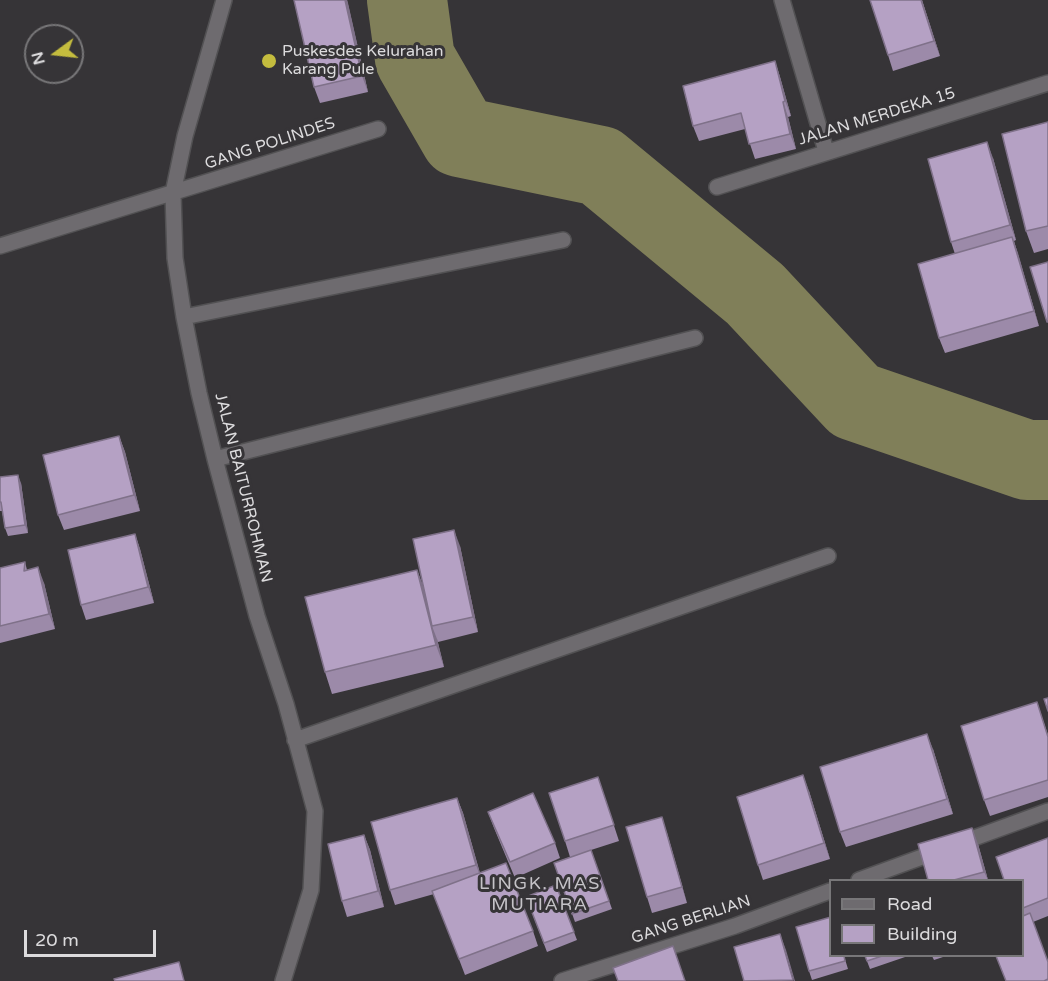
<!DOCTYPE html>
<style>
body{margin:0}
#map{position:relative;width:1048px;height:981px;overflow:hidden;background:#363437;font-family:"Varela Round",sans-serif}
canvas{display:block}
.legend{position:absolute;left:829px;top:879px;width:195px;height:78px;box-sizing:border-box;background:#363437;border:2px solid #787779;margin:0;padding:8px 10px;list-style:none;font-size:18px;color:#dcdbdd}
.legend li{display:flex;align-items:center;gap:12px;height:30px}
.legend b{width:30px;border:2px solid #787779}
.north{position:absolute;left:24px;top:24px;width:60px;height:60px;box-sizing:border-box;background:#363437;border:2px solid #787779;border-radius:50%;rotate:255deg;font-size:16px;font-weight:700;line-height:24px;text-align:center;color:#dcdbdd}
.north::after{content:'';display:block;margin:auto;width:21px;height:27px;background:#c4bc3e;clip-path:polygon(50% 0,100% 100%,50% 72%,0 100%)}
.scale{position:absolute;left:24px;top:930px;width:132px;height:27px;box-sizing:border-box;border:3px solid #dcdbdd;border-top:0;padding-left:8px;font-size:18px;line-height:21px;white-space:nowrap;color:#dcdbdd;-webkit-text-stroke:4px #363437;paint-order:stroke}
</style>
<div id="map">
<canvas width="1048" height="981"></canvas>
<ul class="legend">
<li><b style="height:8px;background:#6e6b6f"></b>Road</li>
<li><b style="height:16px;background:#b5a1c4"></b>Building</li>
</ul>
<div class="north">N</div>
<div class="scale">20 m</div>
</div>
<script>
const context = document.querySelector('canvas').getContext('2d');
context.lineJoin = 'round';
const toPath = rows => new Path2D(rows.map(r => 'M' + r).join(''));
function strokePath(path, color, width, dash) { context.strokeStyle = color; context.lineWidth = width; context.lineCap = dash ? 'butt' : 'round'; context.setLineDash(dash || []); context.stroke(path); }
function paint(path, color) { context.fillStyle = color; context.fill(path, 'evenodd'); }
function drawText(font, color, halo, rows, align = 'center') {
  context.font = font + ' "Varela Round",sans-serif'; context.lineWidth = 6; context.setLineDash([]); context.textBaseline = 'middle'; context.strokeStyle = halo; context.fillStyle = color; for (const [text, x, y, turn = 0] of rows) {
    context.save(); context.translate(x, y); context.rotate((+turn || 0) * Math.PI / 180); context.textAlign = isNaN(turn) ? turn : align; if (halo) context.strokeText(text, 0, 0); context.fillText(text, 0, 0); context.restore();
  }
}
strokePath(toPath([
 [407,0,415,59,460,137,600,166,755,294,855,401,1027,460,1048,460]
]), '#807f59', 80);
const street = toPath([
 [224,0,185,136,173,193,175,258,184,317,199,393,215,459,257,616,286,704,315,811,311,890,283,981],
 [782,0,826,151],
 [717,187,1048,83],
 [0,246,378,129],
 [184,317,563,240],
 [215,459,695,338],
 [295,740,828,556],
 [859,880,1048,811],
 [562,981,735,926,830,891]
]);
strokePath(street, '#525153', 18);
strokePath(street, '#6e6b6f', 15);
paint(toPath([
 [294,0,347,0,368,92,320,103,314,87],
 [922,0,940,56,893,71,888,55],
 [775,61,780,77,791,116,788,117,796,149,755,159,745,129,699,141,693,126],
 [1048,122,1048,249,1034,253,1026,231],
 [993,158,1016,240,1014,241,1039,326,945,353,939,338,955,254,951,242],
 [119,436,125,452,140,511,64,530,58,515],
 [0,477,21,483,28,533,8,536,5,528,2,511,0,511],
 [135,534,140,549,154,603,86,620,81,605],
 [460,546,478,632,438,642,437,639,444,667,332,694,325,672,417,570,424,589],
 [25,562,27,570,44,583,55,629,0,643,0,568],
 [1037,702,1048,735,1048,797,990,816,984,800],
 [933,749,953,814,846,847,840,832],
 [809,791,830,859,763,880,758,865],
 [603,792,619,841,591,850,612,909,575,922,554,863,570,857,565,841],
 [457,798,463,813,480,873,533,931,538,946,465,975,434,894,395,905,390,890],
 [488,812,555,843,560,858,515,878,494,828],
 [667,833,687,903,652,913,647,897],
 [364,835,370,850,384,907,347,917,342,901],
 [1048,838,1048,916,1033,922,1048,962,1048,981,1006,981,1023,956,1023,880],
 [978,844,988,880,928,880],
 [556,885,577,940,547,952,526,897],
 [844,956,848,969,812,980,809,971],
 [865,956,908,956,870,969],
 [932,956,946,956,934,960]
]), '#9c8aa9');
paint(toPath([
 [345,0,347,0,348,3,368,92,362,76],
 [921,0,922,0,940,56,934,41],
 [775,61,780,77,791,116,785,101],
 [783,102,788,117,796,149,790,134],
 [987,142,993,158,1016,240,1010,225],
 [1012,237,1018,253,1039,326,1034,311],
 [119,436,125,452,140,511,134,495],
 [18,475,21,483,28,533,25,525],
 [454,530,460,546,478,632,473,617],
 [135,534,140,549,154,603,148,587],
 [38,567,44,583,55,629,49,614],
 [417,570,425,591,432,626,437,639,444,667,436,645],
 [927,734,933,749,953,814,947,799],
 [803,775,809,791,830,859,824,843],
 [457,798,463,813,482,881,476,865],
 [662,817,667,833,687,903,682,887],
 [972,828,978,844,988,880,984,872],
 [364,835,370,850,384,907,378,891],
 [780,934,786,950,795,981,794,981]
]), '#7f7189');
const building = toPath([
 [294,0,345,0,362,76,314,87,294,0],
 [870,0,921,0,934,41,888,55,870,0],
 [775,61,785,101,783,102,790,134,749,144,741,113,693,126,683,86,775,61],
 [1048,122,1048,226,1026,231,1002,134,1048,122],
 [987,142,1010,225,951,242,928,159,987,142],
 [1012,237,1034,311,939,338,918,264,1012,237],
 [1048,262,1048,322,1047,322,1030,267,1048,262],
 [119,436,134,495,58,515,43,455,119,436],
 [18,475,25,525,5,528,1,502,0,502,0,477,18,475],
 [454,530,473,617,432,626,413,539,454,530],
 [135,534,148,587,81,605,68,550,135,534],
 [25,562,24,571,38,567,49,614,0,626,0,568,25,562],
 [417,570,436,645,325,672,305,597,417,570],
 [1048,698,1048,711,1044,699,1048,698],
 [1037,702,1048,737,1048,780,984,800,961,726,1037,702],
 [927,734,947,799,840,832,820,767,927,734],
 [803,775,824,843,758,865,737,797,803,775],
 [598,777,614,825,565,841,549,793,598,777],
 [533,793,555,843,510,862,488,812,533,793],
 [457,798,476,865,390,890,371,822,457,798],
 [662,817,682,887,647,897,626,827,662,817],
 [972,828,984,872,954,880,928,880,918,844,972,828],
 [364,835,378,891,342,901,328,844,364,835],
 [1048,838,1048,898,1023,908,1023,880,1004,880,996,857,1048,838],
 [591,850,609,901,572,914,554,863,591,850],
 [506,863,533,931,459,959,432,891,506,863],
 [556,885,574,932,544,943,526,897,556,885],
 [1030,913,1048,962,1048,979,1044,981,1006,981,996,956,1023,956,1023,916,1030,913],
 [831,917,831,956,844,956,845,961,809,971,796,927,831,917],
 [780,934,793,980,744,981,734,947,780,934],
 [673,946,685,981,618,981,613,968,673,946],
 [865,956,882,956,867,961,865,956],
 [179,962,184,981,115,981,114,979,179,962]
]);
paint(building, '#b5a1c4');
strokePath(building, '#7f7189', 1.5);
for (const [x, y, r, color] of [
 [269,61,8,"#c4bc3e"]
]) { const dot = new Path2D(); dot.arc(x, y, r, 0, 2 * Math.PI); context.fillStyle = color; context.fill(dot); strokePath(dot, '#363437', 2); }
drawText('16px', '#dcdbdd', '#363437', [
 ["Puskesdes Kelurahan",282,52],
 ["Karang Pule",282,70]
], 'left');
drawText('16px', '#dcdbdd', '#363437', [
 ["JALAN MERDEKA 15",877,117,-17],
 ["GANG POLINDES",270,144,-18],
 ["JALAN BAITURROHMAN",243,488,76],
 ["GANG BERLIAN",691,920,-18]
]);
context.letterSpacing = '1.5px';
drawText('18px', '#c5c3c7', '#363437', [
 ["LINGK. MAS",540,884],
 ["MUTIARA",540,905]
]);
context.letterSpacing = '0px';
</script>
